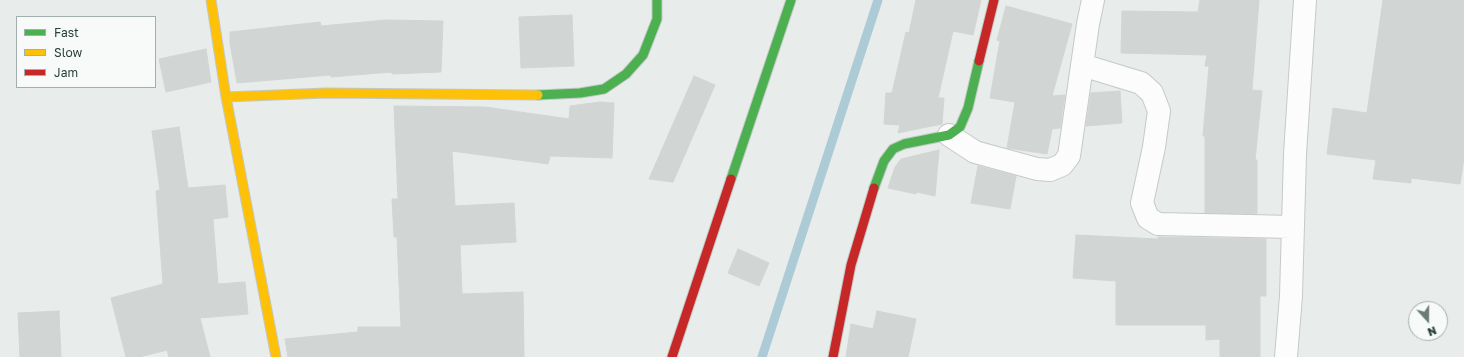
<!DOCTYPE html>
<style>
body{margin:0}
#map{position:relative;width:1464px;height:357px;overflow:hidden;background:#e8ecea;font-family:"Golos Text",sans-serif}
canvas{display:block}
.legend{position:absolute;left:16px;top:16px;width:140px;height:72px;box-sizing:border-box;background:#f7faf9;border:1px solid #a3afad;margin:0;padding:5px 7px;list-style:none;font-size:12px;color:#263f3b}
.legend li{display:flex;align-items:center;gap:8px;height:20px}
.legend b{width:20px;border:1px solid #a3afad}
.north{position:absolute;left:1408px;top:301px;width:40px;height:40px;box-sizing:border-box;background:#f7faf9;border:1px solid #a3afad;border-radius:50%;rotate:159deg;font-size:11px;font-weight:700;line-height:16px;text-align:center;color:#263f3b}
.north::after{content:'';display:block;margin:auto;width:14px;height:18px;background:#6a7c78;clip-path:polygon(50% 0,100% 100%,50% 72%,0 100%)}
</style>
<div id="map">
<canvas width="1464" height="357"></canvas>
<ul class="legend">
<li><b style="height:5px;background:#4caf50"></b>Fast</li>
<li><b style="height:5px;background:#ffc107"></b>Slow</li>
<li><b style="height:5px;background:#c62828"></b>Jam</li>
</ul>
<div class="north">N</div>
</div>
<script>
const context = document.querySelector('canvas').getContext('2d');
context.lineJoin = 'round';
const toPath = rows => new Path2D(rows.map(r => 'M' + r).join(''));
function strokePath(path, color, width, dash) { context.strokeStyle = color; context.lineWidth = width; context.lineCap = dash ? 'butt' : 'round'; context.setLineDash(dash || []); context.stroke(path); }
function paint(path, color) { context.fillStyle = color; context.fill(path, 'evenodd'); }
strokePath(toPath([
 [762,357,878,0]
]), '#adcbd6', 9);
const building = toPath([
 [916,0,981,0,973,35,953,31,938,98,944,98,942,124,898,133,900,125,884,124,886,93,892,93,906,32,909,33,916,0],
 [1200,0,1259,0,1252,90,1262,91,1255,160,1257,160,1257,214,1205,213,1205,136,1203,136,1209,66,1205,66,1207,55,1121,53,1122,11,1198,12,1200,0],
 [1383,0,1464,0,1464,158,1460,184,1411,178,1411,183,1373,179,1376,160,1327,154,1333,108,1367,113,1383,0],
 [1006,6,1072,24,1052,96,1065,95,1060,128,1052,129,1047,154,1007,148,1015,102,990,98,1000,41,997,40,1006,6],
 [572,15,574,66,521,68,519,17,572,15],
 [386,20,443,21,441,72,392,74,392,72,331,77,330,75,237,83,230,43,230,32,320,22,321,26,386,20],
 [206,49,211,82,166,92,159,59,206,49],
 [694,76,715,85,673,182,649,179,694,76],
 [1120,91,1122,123,1086,126,1091,93,1120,91],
 [600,102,614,103,612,158,550,156,548,164,452,151,455,206,514,203,516,242,460,245,462,294,523,292,524,357,288,357,285,339,358,332,358,327,401,327,397,237,394,237,392,199,398,199,394,106,485,107,569,119,570,106,600,102],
 [179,127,188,188,225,185,228,217,213,219,218,284,245,282,248,314,200,318,210,357,169,357,167,350,139,357,126,357,111,298,163,284,156,191,160,190,152,131,179,127],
 [939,150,935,196,917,192,916,194,888,188,895,167,901,159,939,150],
 [978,166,1016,176,1010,209,971,203,978,166],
 [1076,235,1158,239,1158,237,1266,239,1266,296,1260,296,1260,357,1220,357,1220,339,1206,340,1206,325,1116,325,1116,281,1073,278,1076,235],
 [738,249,769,263,759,286,728,273,738,249],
 [59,311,61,357,20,357,18,313,59,311],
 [877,311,916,319,908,357,846,357,851,324,873,329,877,311]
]);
paint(building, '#d1d5d3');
strokePath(building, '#d1d5d3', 1);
const street = toPath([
 [1082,65,1141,83,1152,93,1159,111,1154,147,1142,203,1148,218,1158,224,1293,227],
 [949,135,975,152,1037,169,1050,170,1062,165,1069,156,1088,24,1093,0],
 [1286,357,1291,296,1295,154,1305,0]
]);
const fast = toPath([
 [538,95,580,93,604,89,626,74,643,55,657,19,657,0],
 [731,179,791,0],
 [874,188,884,161,893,149,904,144,949,135,960,127,968,108,979,61]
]);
const slow = toPath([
 [211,0,226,97,276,357],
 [226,97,326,93,538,95]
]);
const jam = toPath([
 [979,61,994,0],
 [672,357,731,179],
 [833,357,851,265,874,188]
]);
strokePath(street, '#c5c9c8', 24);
strokePath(fast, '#c2c8c6', 11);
strokePath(slow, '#c2c8c6', 11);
strokePath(jam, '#c2c8c6', 11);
strokePath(street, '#fcfcfc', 22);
strokePath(fast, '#4caf50', 9);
strokePath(slow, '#ffc107', 9);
strokePath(jam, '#c62828', 9);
</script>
